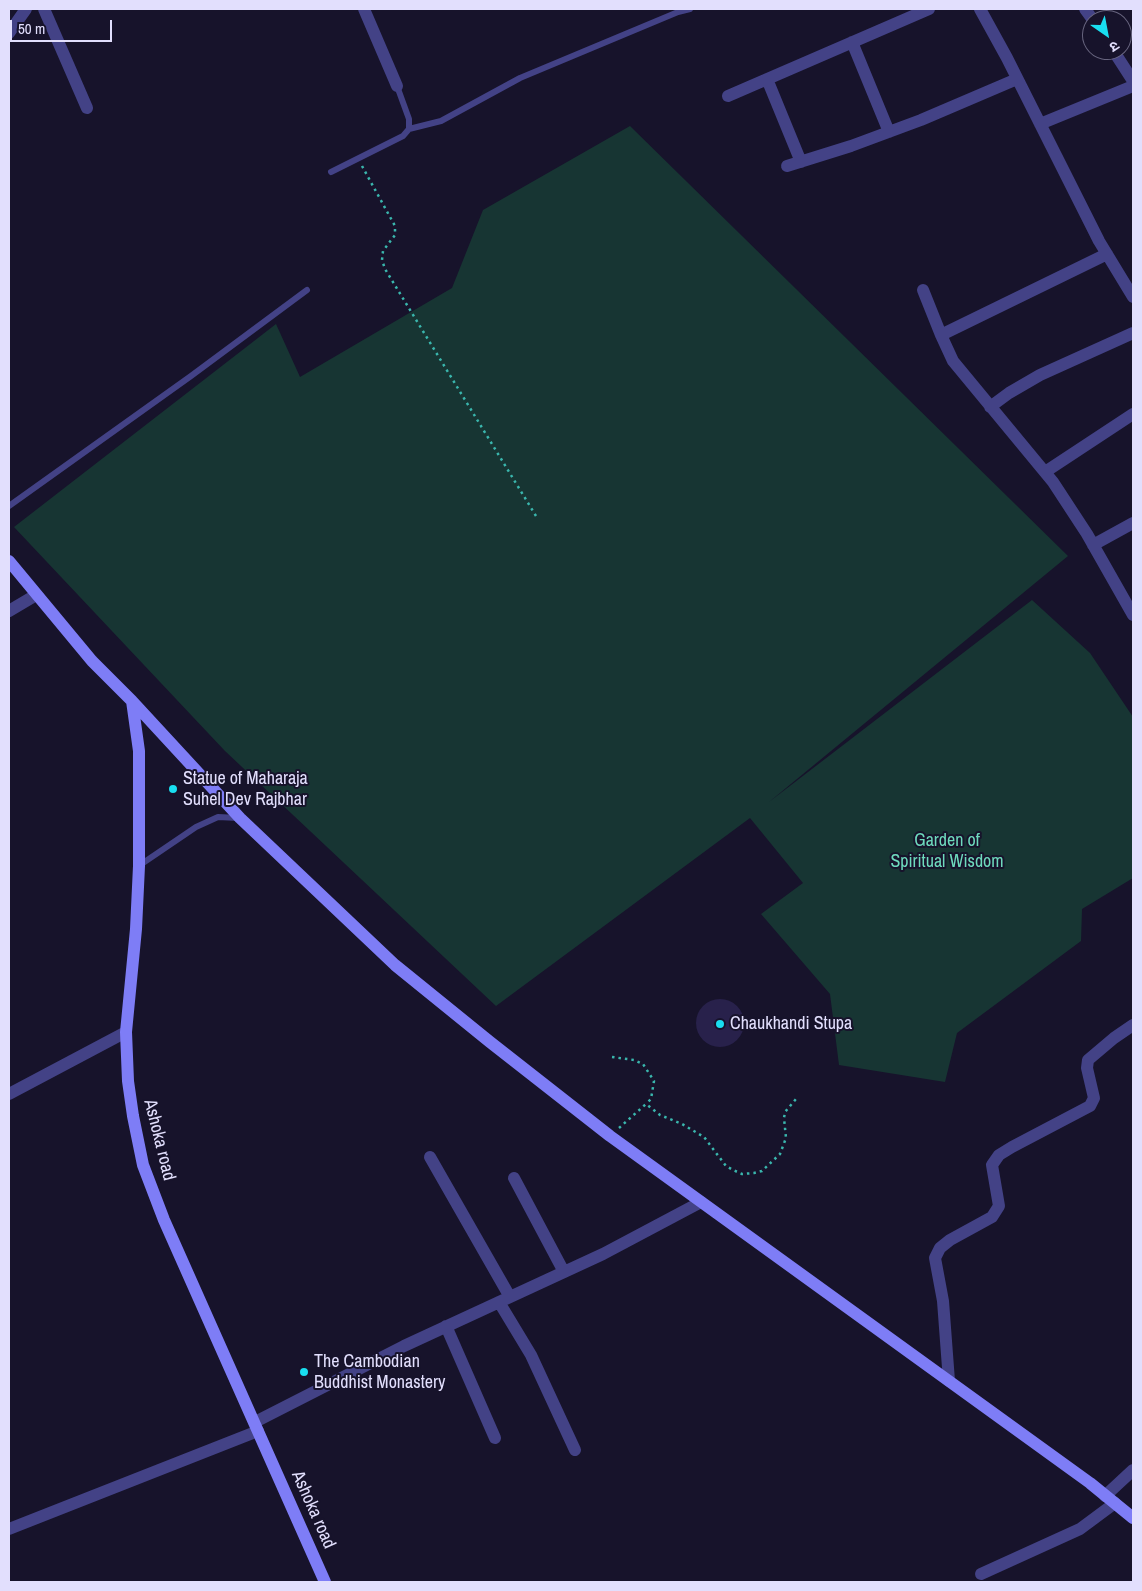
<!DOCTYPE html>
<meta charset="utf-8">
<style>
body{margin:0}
#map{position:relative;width:1142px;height:1591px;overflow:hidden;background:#17132b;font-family:"Archivo Narrow","Noto Sans Devanagari",sans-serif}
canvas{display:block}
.frame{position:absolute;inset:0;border:10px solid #e2dffd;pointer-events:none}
.north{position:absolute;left:1082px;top:10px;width:50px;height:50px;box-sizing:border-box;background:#17132b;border:1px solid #68657f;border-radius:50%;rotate:147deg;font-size:14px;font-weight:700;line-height:20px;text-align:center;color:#e2dffd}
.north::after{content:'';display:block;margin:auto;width:18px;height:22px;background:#19def0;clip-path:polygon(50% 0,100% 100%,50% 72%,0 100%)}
.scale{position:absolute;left:10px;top:20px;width:102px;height:22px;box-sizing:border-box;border:2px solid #e2dffd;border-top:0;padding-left:6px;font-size:15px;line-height:18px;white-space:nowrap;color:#e2dffd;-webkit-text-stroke:4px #17132b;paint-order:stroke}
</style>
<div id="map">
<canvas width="1142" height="1591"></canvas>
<div class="frame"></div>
<div class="north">उ</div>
<div class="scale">50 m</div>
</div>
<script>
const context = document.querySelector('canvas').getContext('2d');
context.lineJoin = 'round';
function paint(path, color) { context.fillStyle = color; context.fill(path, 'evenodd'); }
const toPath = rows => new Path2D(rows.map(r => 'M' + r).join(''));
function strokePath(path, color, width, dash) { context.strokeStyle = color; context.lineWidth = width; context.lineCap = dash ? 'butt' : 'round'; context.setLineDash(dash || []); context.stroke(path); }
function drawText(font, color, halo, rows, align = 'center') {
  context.font = font + ' "Archivo Narrow",sans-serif'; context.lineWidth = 4; context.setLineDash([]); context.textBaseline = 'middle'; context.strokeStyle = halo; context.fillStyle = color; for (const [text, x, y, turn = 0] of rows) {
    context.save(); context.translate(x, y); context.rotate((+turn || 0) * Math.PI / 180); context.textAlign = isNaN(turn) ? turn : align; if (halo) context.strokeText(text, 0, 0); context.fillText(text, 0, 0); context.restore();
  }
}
paint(toPath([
 [630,126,1068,556,769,802,1032,600,1090,653,1133,717,1133,878,1082,909,1081,941,957,1033,945,1082,839,1065,830,994,761,914,803,883,750,818,496,1006,225,751,14,527,276,324,300,377,452,288,483,210]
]), '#173533');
paint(toPath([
 '696 1023a24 24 0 1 1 48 0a24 24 0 1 1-48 0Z'
]), '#28214b');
strokePath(toPath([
 [362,166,395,226,395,235,383,251,382,260,385,269,536,516],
 [612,1057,634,1060,643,1064,654,1081,651,1099,646,1104],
 [619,1128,646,1104,660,1115,682,1124,704,1137,726,1166,733,1170,742,1174,754,1173,762,1171,780,1154,786,1138,784,1118,785,1112,796,1099]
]), '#3ab6ad', 2.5, [2.5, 4]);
strokePath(toPath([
 [409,129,441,121,520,78,678,12,690,9],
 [331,172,403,136,409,129,409,119,397,86],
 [9,506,191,376,307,290],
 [140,865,196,827,218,817,238,818]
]), '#434286', 6);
strokePath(toPath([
 [44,9,87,108],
 [364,9,397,86],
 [980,9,1007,58,1099,241,1133,297],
 [1085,9,1093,20],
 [9,33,26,9],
 [852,42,889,132],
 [1113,50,1133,81],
 [767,79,801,162],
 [728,96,929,9],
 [1040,124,1133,86],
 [787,166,851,146,921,120,1017,79],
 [923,290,941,335,953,361,1053,482,1087,534,1133,615],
 [941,335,1107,254],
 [990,407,1009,393,1040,375,1133,333],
 [1045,472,1133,414],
 [1093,545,1133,523],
 [9,611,36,595],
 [9,1094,126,1032],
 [430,1157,510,1297],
 [514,1178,564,1272],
 [499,1302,531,1355,575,1450],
 [446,1326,495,1438],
 [949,1381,943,1301,935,1258,940,1248,950,1240,992,1217,999,1206,992,1165,999,1155,1012,1147,1090,1106,1094,1098,1087,1068,1088,1060,1114,1038,1133,1025],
 [255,1422,404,1346,603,1254,701,1202],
 [1105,1496,1133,1470],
 [9,1529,258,1431],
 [981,1574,1080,1529,1115,1503]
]), '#434286', 12);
strokePath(toPath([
 [9,561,92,661,132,701,240,818,395,965,490,1042,610,1136,1090,1483,1133,1518],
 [132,701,139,751,139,866,136,929,126,1032,128,1081,133,1116,143,1165,164,1220,325,1582]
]), '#7e7df6', 12);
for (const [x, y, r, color] of [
 [173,789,5,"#19def0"],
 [720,1024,5,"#19def0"],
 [304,1372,5,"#19def0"]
]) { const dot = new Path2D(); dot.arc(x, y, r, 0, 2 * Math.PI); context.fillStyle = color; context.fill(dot); strokePath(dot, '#17132b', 2); }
drawText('18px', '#e2dffd', '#17132b', [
 ["Statue of Maharaja",183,779],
 ["Suhel Dev Rajbhar",183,800],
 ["Chaukhandi Stupa",730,1024],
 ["The Cambodian",314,1362],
 ["Buddhist Monastery",314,1383]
], 'left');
drawText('18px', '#6edabd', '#17132b', [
 ["Garden of",947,841],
 ["Spiritual Wisdom",947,862]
]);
drawText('18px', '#e2dffd', '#17132b', [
 ["Ashoka road",159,1140,76],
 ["Ashoka road",313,1510,66]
]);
</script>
